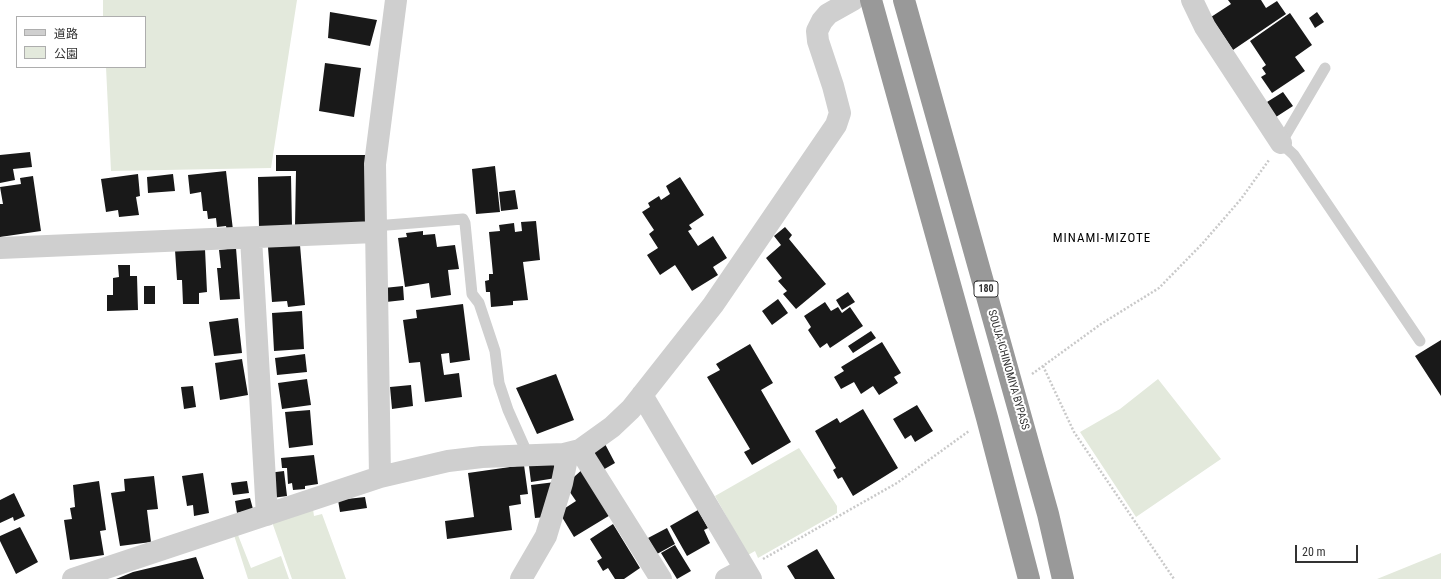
<!DOCTYPE html>
<meta charset="utf-8">
<style>
body{margin:0}
#map{position:relative;width:1441px;height:579px;overflow:hidden;background:#fff;font-family:"Roboto Condensed","Noto Sans JP",sans-serif}
canvas{display:block}
.legend{position:absolute;left:16px;top:16px;width:130px;height:52px;box-sizing:border-box;background:#fff;border:1px solid #adadad;margin:0;padding:5px 7px;list-style:none;font-size:12px;color:#323232}
.legend li{display:flex;align-items:center;gap:8px;height:20px}
.legend b{width:20px;border:1px solid #adadad}
.scale{position:absolute;left:1295px;top:545px;width:63px;height:18px;box-sizing:border-box;border:2px solid #323232;border-top:0;padding-left:5px;font-size:12px;line-height:14px;white-space:nowrap;color:#323232;-webkit-text-stroke:3px #fff;paint-order:stroke}
</style>
<div id="map">
<canvas width="1441" height="579"></canvas>
<ul class="legend">
<li><b style="height:5px;background:#cfcfcf"></b>道路</li>
<li><b style="height:11px;background:#e3e9dc"></b>公園</li>
</ul>
<div class="scale">20 m</div>
</div>
<script>
const context = document.querySelector('canvas').getContext('2d');
context.lineJoin = 'round';
function paint(path, color) { context.fillStyle = color; context.fill(path, 'evenodd'); }
const toPath = rows => new Path2D(rows.map(r => 'M' + r).join(''));
function strokePath(path, color, width, dash) { context.strokeStyle = color; context.lineWidth = width; context.lineCap = dash ? 'butt' : 'round'; context.setLineDash(dash || []); context.stroke(path); }
function drawText(font, color, halo, rows, align = 'center') {
  context.font = font + ' "Roboto Condensed",sans-serif'; context.lineWidth = 4; context.setLineDash([]); context.textBaseline = 'middle'; context.strokeStyle = halo; context.fillStyle = color; for (const [text, x, y, turn = 0] of rows) {
    context.save(); context.translate(x, y); context.rotate((+turn || 0) * Math.PI / 180); context.textAlign = isNaN(turn) ? turn : align; if (halo) context.strokeText(text, 0, 0); context.fillText(text, 0, 0); context.restore();
  }
}
paint(toPath([
 [103,0,297,0,271,168,111,171,106,67,145,67,145,17,103,17],
 [1158,379,1221,459,1136,517,1080,432,1120,409],
 [799,448,837,506,837,513,758,558,755,551,748,555,715,496],
 [313,509,314,516,322,514,346,579,292,579,272,522],
 [236,530,251,568,281,556,289,579,248,579,233,532],
 [1441,553,1441,579,1377,579]
]), '#e3e9dc');
paint(toPath([
 [1228,0,1261,0,1266,8,1277,1,1286,14,1233,50,1211,17,1231,4],
 [330,12,377,20,370,46,328,38],
 [1317,12,1324,22,1315,28,1309,18],
 [1290,13,1312,45,1295,57,1305,71,1272,93,1261,77,1266,74,1262,68,1266,65,1250,41],
 [325,63,361,68,354,117,319,111],
 [1283,92,1293,106,1276,117,1267,102],
 [30,152,32,167,13,169,15,180,0,183,0,155],
 [276,155,366,155,365,227,295,226,296,171,276,171],
 [495,166,500,212,476,214,472,169],
 [226,171,233,230,227,231,226,226,217,227,216,218,208,219,207,211,203,211,201,192,190,194,188,175],
 [138,174,140,196,136,197,139,215,119,217,118,210,106,212,101,179],
 [173,174,175,191,148,193,147,177],
 [33,176,41,231,0,237,0,204,3,204,0,187,21,184,20,178],
 [291,176,292,227,259,228,258,177],
 [680,177,704,215,689,225,692,229,688,231,698,246,713,236,727,258,713,267,718,275,692,291,675,265,660,275,647,255,658,248,649,234,654,230,642,212,650,207,648,203,659,196,661,200,670,194,666,186],
 [515,190,518,209,501,211,499,192],
 [536,221,540,260,523,262,528,300,513,301,513,305,491,307,490,292,486,292,485,281,489,280,489,274,493,274,489,232,500,231,499,225,514,223,515,232,522,231,521,222],
 [785,227,792,235,789,239,826,284,796,309,783,294,787,291,778,281,782,278,766,258,781,245,774,236],
 [423,231,423,235,435,234,437,247,455,245,459,269,448,270,451,295,431,298,429,283,405,287,398,238,407,237,406,233],
 [300,245,305,305,288,307,287,301,272,302,268,247],
 [236,248,240,299,220,300,217,268,221,268,219,250],
 [205,249,207,292,199,293,199,304,183,304,182,280,177,280,175,250],
 [118,265,130,265,130,276,137,276,138,310,107,311,107,295,113,295,113,278,119,277],
 [144,286,155,286,155,304,144,304],
 [403,286,404,300,386,302,384,288],
 [848,292,855,302,842,310,836,300],
 [778,299,788,313,772,325,762,311],
 [825,302,831,311,838,307,842,313,850,307,863,326,830,348,827,343,820,348,808,330,811,327,804,316],
 [463,304,470,360,450,363,449,353,441,354,444,375,459,373,462,397,425,402,420,362,409,363,403,320,417,318,416,310],
 [302,311,304,349,274,351,272,313],
 [238,318,242,353,214,356,209,322],
 [871,331,876,338,853,353,848,346],
 [1441,340,1441,396,1415,356],
 [882,342,901,373,894,377,898,383,879,395,873,386,861,394,854,382,841,389,834,377,844,371,841,367],
 [750,344,773,383,761,390,791,442,752,465,744,452,750,449,707,377,720,370,716,364],
 [305,354,307,372,277,375,275,358],
 [242,359,248,395,220,400,215,363],
 [556,374,574,420,537,434,516,388],
 [307,379,311,405,282,409,278,383],
 [411,385,413,406,392,409,390,387],
 [193,386,196,407,184,409,181,387],
 [917,405,933,431,915,442,911,435,905,439,893,419],
 [863,409,898,468,853,496,842,477,838,479,833,470,836,468,815,431,837,418,840,423],
 [310,410,313,445,289,448,285,412],
 [605,444,615,463,601,471,590,452],
 [314,455,318,484,305,486,305,489,293,490,292,483,288,484,287,468,282,468,281,458],
 [554,463,556,478,531,482,529,466],
 [524,465,528,494,520,495,521,504,509,506,512,530,447,539,445,521,474,517,468,473],
 [584,468,612,514,574,537,559,512,576,501,565,485],
 [284,471,287,496,272,498,268,473],
 [203,473,209,513,194,516,193,505,187,506,182,476],
 [154,476,158,509,147,510,151,542,120,546,111,493,125,491,124,479],
 [99,481,106,530,100,531,104,555,70,560,64,520,72,519,70,508,75,507,73,485],
 [247,481,249,493,233,495,231,483],
 [555,482,546,517,535,518,531,485],
 [14,493,25,516,14,521,13,517,0,523,0,500],
 [365,497,367,508,340,512,338,500],
 [250,498,253,509,237,513,235,501],
 [698,510,708,528,704,530,710,543,687,556,670,526],
 [613,524,640,568,624,579,615,579,608,568,603,571,597,561,602,558,590,539],
 [20,527,38,562,16,574,0,541,0,536],
 [667,528,675,544,657,554,648,538],
 [675,545,691,571,677,579,661,553],
 [817,549,835,579,795,579,787,566],
 [196,557,204,579,116,579,133,572]
]), '#191919');
strokePath(toPath([
 [1043,366,1074,432,1174,579],
 [1032,374,1101,324,1159,288,1202,244,1241,199,1269,160],
 [763,559,897,483,969,431]
]), '#c9c9c9', 2.5, [2, 2]);
strokePath(toPath([
 [1325,68,1281,143,1294,155,1420,341],
 [375,226,463,219,465,223,472,294,479,303,495,351,499,383,508,410,528,455]
]), '#cfcfcf', 11);
strokePath(toPath([
 [1192,0,1205,27,1281,143],
 [251,238,267,515],
 [0,248,375,232],
 [642,395,751,579],
 [580,450,661,579],
 [380,477,375,164,396,0],
 [73,579,380,477,448,461,482,457,564,454,580,450,612,427,631,409,713,305,836,125,840,113,833,86,818,41,817,31,822,21,828,14,853,0],
 [521,579,546,536,562,483,568,453],
 [726,579,745,569]
]), '#cfcfcf', 22);
strokePath(toPath([
 [871,0,987,418,1029,579],
 [904,0,1048,514,1063,579]
]), '#999', 22);
for (const [x, y, w] of [
 [986,289,24]
]) { const box = new Path2D(); box.roundRect(x - w / 2, y - 8, w, 16, 3); context.fillStyle = '#fff'; context.fill(box); strokePath(box, '#323232', 1); }
drawText('bold 10px', '#323232', null, [
 ["180",986,289]
]);
drawText('11px', '#323232', '#fff', [
 ["SOUJA-ICHINOMIYA BYPASS",1008,370,74]
]);
context.letterSpacing = '1px';
drawText('13px', '#000', '#fff', [
 ["MINAMI-MIZOTE",1102,239]
]);
context.letterSpacing = '0px';
</script>
